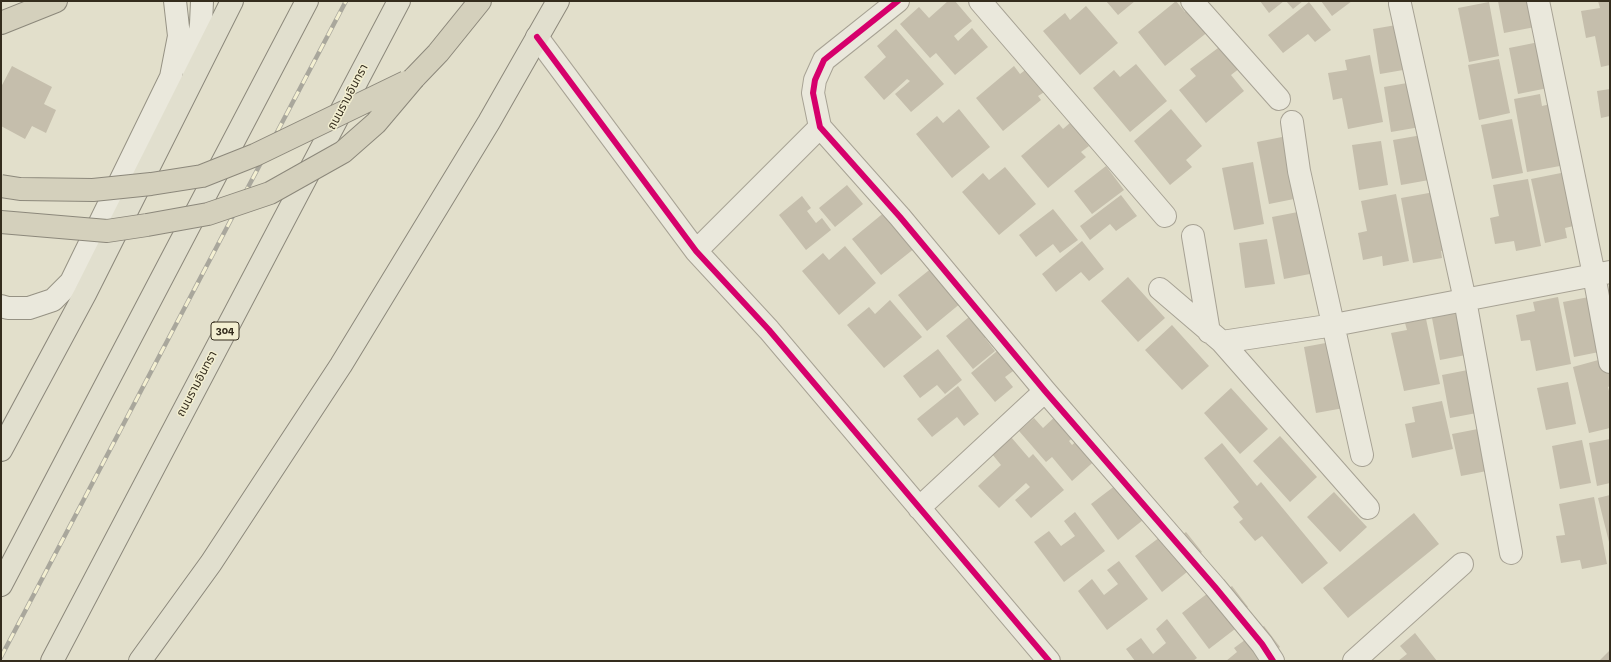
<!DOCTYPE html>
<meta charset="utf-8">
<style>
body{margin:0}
#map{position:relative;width:1611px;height:662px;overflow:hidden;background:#e2dfcb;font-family:"Zilla Slab",serif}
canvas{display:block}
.frame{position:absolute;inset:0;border:2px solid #342c1d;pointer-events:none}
</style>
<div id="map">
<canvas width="1611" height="662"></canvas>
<div class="frame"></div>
</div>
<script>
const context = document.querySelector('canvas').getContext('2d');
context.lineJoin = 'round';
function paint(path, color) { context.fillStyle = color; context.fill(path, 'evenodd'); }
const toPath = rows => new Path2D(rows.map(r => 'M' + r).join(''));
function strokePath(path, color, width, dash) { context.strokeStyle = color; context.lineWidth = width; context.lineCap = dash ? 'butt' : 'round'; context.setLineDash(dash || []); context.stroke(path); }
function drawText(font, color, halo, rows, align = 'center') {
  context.font = font + ' "Zilla Slab","Noto Sans Thai",serif'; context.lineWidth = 3; context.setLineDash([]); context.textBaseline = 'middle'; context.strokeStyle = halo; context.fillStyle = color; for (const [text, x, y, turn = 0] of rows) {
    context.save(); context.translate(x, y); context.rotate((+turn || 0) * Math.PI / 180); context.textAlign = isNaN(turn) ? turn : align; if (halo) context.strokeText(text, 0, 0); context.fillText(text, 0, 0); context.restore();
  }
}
paint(toPath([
 [948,1,955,1,972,21,954,36,958,41,972,28,988,47,955,75,936,53,930,58,900,24,919,7,929,18],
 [1106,1,1135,1,1118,15],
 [1176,1,1185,12,1191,7,1209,31,1165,66,1138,32],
 [1260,1,1284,1,1269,13],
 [1286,1,1303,1,1293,9],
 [1321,1,1352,1,1332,16],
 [1498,1,1529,1,1535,27,1504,33],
 [1598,1,1610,1,1610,65,1601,67,1595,36,1586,38,1581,11,1600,8],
 [1309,2,1331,30,1315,42,1308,34,1283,53,1268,35],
 [1489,2,1499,56,1469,62,1458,8],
 [1086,6,1118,43,1080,75,1043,31,1065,13,1070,20],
 [1402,24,1409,69,1380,74,1373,29],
 [896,29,944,84,911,112,895,94,910,81,907,79,884,100,864,77,886,57,877,46],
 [1539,42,1548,88,1518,94,1509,48],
 [1222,45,1240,68,1231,75,1244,91,1206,123,1179,90,1196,76,1190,69],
 [1370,55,1383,122,1348,129,1342,98,1333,100,1328,73,1347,70,1345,60],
 [1499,59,1510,113,1479,120,1468,65],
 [1136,64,1167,101,1130,132,1093,88,1114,70,1120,77],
 [12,66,52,87,44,104,56,110,46,133,32,126,25,139,1,126,1,87],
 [1014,66,1020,74,1028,68,1046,91,1038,96,1041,100,1003,131,976,98],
 [1413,82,1420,127,1391,132,1384,87],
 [1610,89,1610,116,1601,118,1597,91],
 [1540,94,1542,106,1555,103,1553,129,1560,166,1527,172,1514,99],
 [959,109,990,147,952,178,916,134,937,116,943,123],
 [1171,109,1202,146,1186,160,1192,167,1170,185,1134,141],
 [1512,119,1523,173,1492,179,1481,125],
 [1071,122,1089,146,1081,152,1086,157,1048,188,1021,156,1059,124,1063,129],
 [1422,135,1429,180,1401,185,1393,140],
 [1287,136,1299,198,1269,204,1257,142],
 [1381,141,1388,185,1359,190,1352,145],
 [1253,162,1264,224,1234,230,1222,168],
 [1106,166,1124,190,1092,214,1074,191],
 [1005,167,1036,204,999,235,962,192,983,173,989,180],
 [1566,172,1578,225,1565,228,1567,238,1545,243,1531,179],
 [1528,179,1541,246,1516,251,1514,241,1495,244,1490,218,1499,216,1493,185],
 [847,185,863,204,835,227,819,208],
 [1440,191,1450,250,1441,251,1442,258,1413,263,1401,198],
 [1396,194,1409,261,1383,266,1382,256,1363,260,1358,233,1367,231,1361,201],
 [1121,195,1137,216,1116,231,1110,224,1090,240,1080,226],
 [802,196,811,208,807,211,816,223,822,218,831,230,806,250,779,215],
 [909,209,927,232,912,243,915,248,881,275,852,239,886,211,894,220],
 [1053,209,1078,240,1060,253,1053,244,1036,257,1019,235],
 [1303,211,1315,273,1284,279,1272,217],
 [1267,239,1275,284,1245,288,1239,243],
 [1082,241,1104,269,1089,281,1081,272,1056,292,1042,274],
 [845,246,876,283,839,315,802,271,823,253,829,260],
 [933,267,961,303,927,331,898,295],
 [1128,277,1165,318,1138,342,1101,301],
 [1594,296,1604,351,1574,357,1563,302],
 [1558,297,1571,364,1536,371,1530,340,1521,341,1516,315,1535,311,1533,302],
 [890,300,922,337,884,368,847,325,869,307,875,314],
 [1462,311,1471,354,1440,360,1432,318],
 [975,312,991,333,985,338,995,351,973,369,946,336],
 [1426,319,1440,384,1404,391,1391,333,1407,330,1405,323],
 [1172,325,1209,366,1182,390,1145,350],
 [1331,342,1344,408,1316,413,1304,347],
 [1003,346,1020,366,1005,377,1013,387,995,402,971,373],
 [938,349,962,380,945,394,937,385,920,398,903,376],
 [1602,359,1610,370,1610,386,1608,387,1610,395,1610,428,1589,433,1573,367],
 [1473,369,1482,412,1450,418,1442,375],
 [1568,382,1576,424,1546,430,1537,388],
 [958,386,979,414,964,426,957,417,932,437,917,419],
 [1231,388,1268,429,1240,454,1204,413],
 [1442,401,1453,449,1412,458,1405,424,1415,422,1412,407],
 [1059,413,1077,434,1069,441,1072,445,1081,437,1099,457,1072,481,1052,457,1046,462,1019,431,1034,418,1043,428],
 [1483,428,1492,470,1461,476,1452,434],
 [1280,436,1317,477,1290,502,1253,461],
 [1011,437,1029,458,1033,454,1064,490,1031,518,1015,500,1030,487,1026,483,999,508,978,486,1001,465,992,454],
 [1610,439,1610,483,1597,486,1589,443],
 [1582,440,1591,483,1560,489,1552,446],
 [1222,443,1257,486,1261,482,1328,563,1302,584,1262,536,1255,541,1239,522,1243,519,1233,507,1239,502,1204,458],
 [1116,485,1143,520,1118,540,1091,504],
 [1334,492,1367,527,1340,552,1307,517],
 [1610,495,1610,542,1609,542,1598,498],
 [1594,497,1607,564,1582,569,1580,560,1561,563,1556,536,1565,535,1559,504],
 [1075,512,1105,551,1064,582,1034,542,1049,531,1061,546,1075,536,1064,521],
 [1414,513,1439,544,1348,618,1323,588],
 [1186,532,1202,552,1183,567,1187,572,1162,592,1135,556,1160,537,1167,546],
 [1119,561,1148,599,1107,630,1078,591,1092,579,1104,595,1118,584,1107,570],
 [1232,586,1248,607,1229,621,1235,629,1209,649,1182,613,1208,593,1213,601],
 [1167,619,1197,658,1193,661,1135,661,1126,649,1141,638,1153,654,1166,643,1156,629],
 [1264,626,1280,647,1261,661,1226,661,1237,652,1234,648],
 [1415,633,1437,661,1398,661,1407,654,1400,646],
 [1610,650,1610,661,1599,661]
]), '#c5beac');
const street = toPath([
 [898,1,824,60,815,80,813,93,820,127,900,217,1045,391,1215,587,1262,644,1273,661],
 [980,1,1165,216],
 [1192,1,1279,99],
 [1538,1,1594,275,1610,362],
 [1400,4,1465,300,1511,553],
 [537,37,696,251,769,330,1049,661],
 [1292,122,1299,171,1362,455],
 [1193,236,1209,332],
 [696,251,820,127],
 [1160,289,1222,342,1368,508],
 [1222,342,1334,325,1610,272],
 [919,508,1045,391],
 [1354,661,1462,564]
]);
const secondary = toPath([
 [194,73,201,24,202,1],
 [1,306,8,308,29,308,53,300,71,282,171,77,179,36,175,1]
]);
const primary = toPath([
 [1,450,85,294,232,1],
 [1,585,307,1],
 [52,661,399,1],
 [140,661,211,563,341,365,489,122,558,1]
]);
const highway = toPath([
 [1,23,56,1],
 [414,78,438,53,480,1]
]);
strokePath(street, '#a7a294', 24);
strokePath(secondary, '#969284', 24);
strokePath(primary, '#8c887b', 24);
strokePath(highway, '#8c887b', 24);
strokePath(street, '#eae8dc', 22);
strokePath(secondary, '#eae8dc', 22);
strokePath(primary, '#e1dfce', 22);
strokePath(highway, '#d4d0bc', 22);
const rail = toPath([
 [1,657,346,1]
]);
strokePath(rail, '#a9a79c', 4.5);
strokePath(rail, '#f3efd1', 3, [9]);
const highwayBridge = toPath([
 [1,186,20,189,93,190,151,184,202,176,255,155,406,82],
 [1,222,107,231,147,225,208,214,270,193,343,152,376,123,414,78]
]);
strokePath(highwayBridge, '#8c887b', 24, []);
strokePath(highwayBridge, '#d4d0bc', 22);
strokePath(toPath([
 [898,1,824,60,815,80,813,93,820,127,900,217,1045,391,1215,587,1262,644,1273,661],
 [537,37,696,251,769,330,1049,661]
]), '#d6006c', 6);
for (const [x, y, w] of [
 [225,331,28]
]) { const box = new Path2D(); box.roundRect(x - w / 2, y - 9, w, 18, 3); context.fillStyle = '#f3efd1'; context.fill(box); strokePath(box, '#342c1d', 1); }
drawText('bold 11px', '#342c1d', null, [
 ["304",225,331]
]);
drawText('12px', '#342c1d', '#f3efd1', [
 ["ถนนรามอินทรา",348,97,-62],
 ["ถนนรามอินทรา",197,384,-62]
]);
</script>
